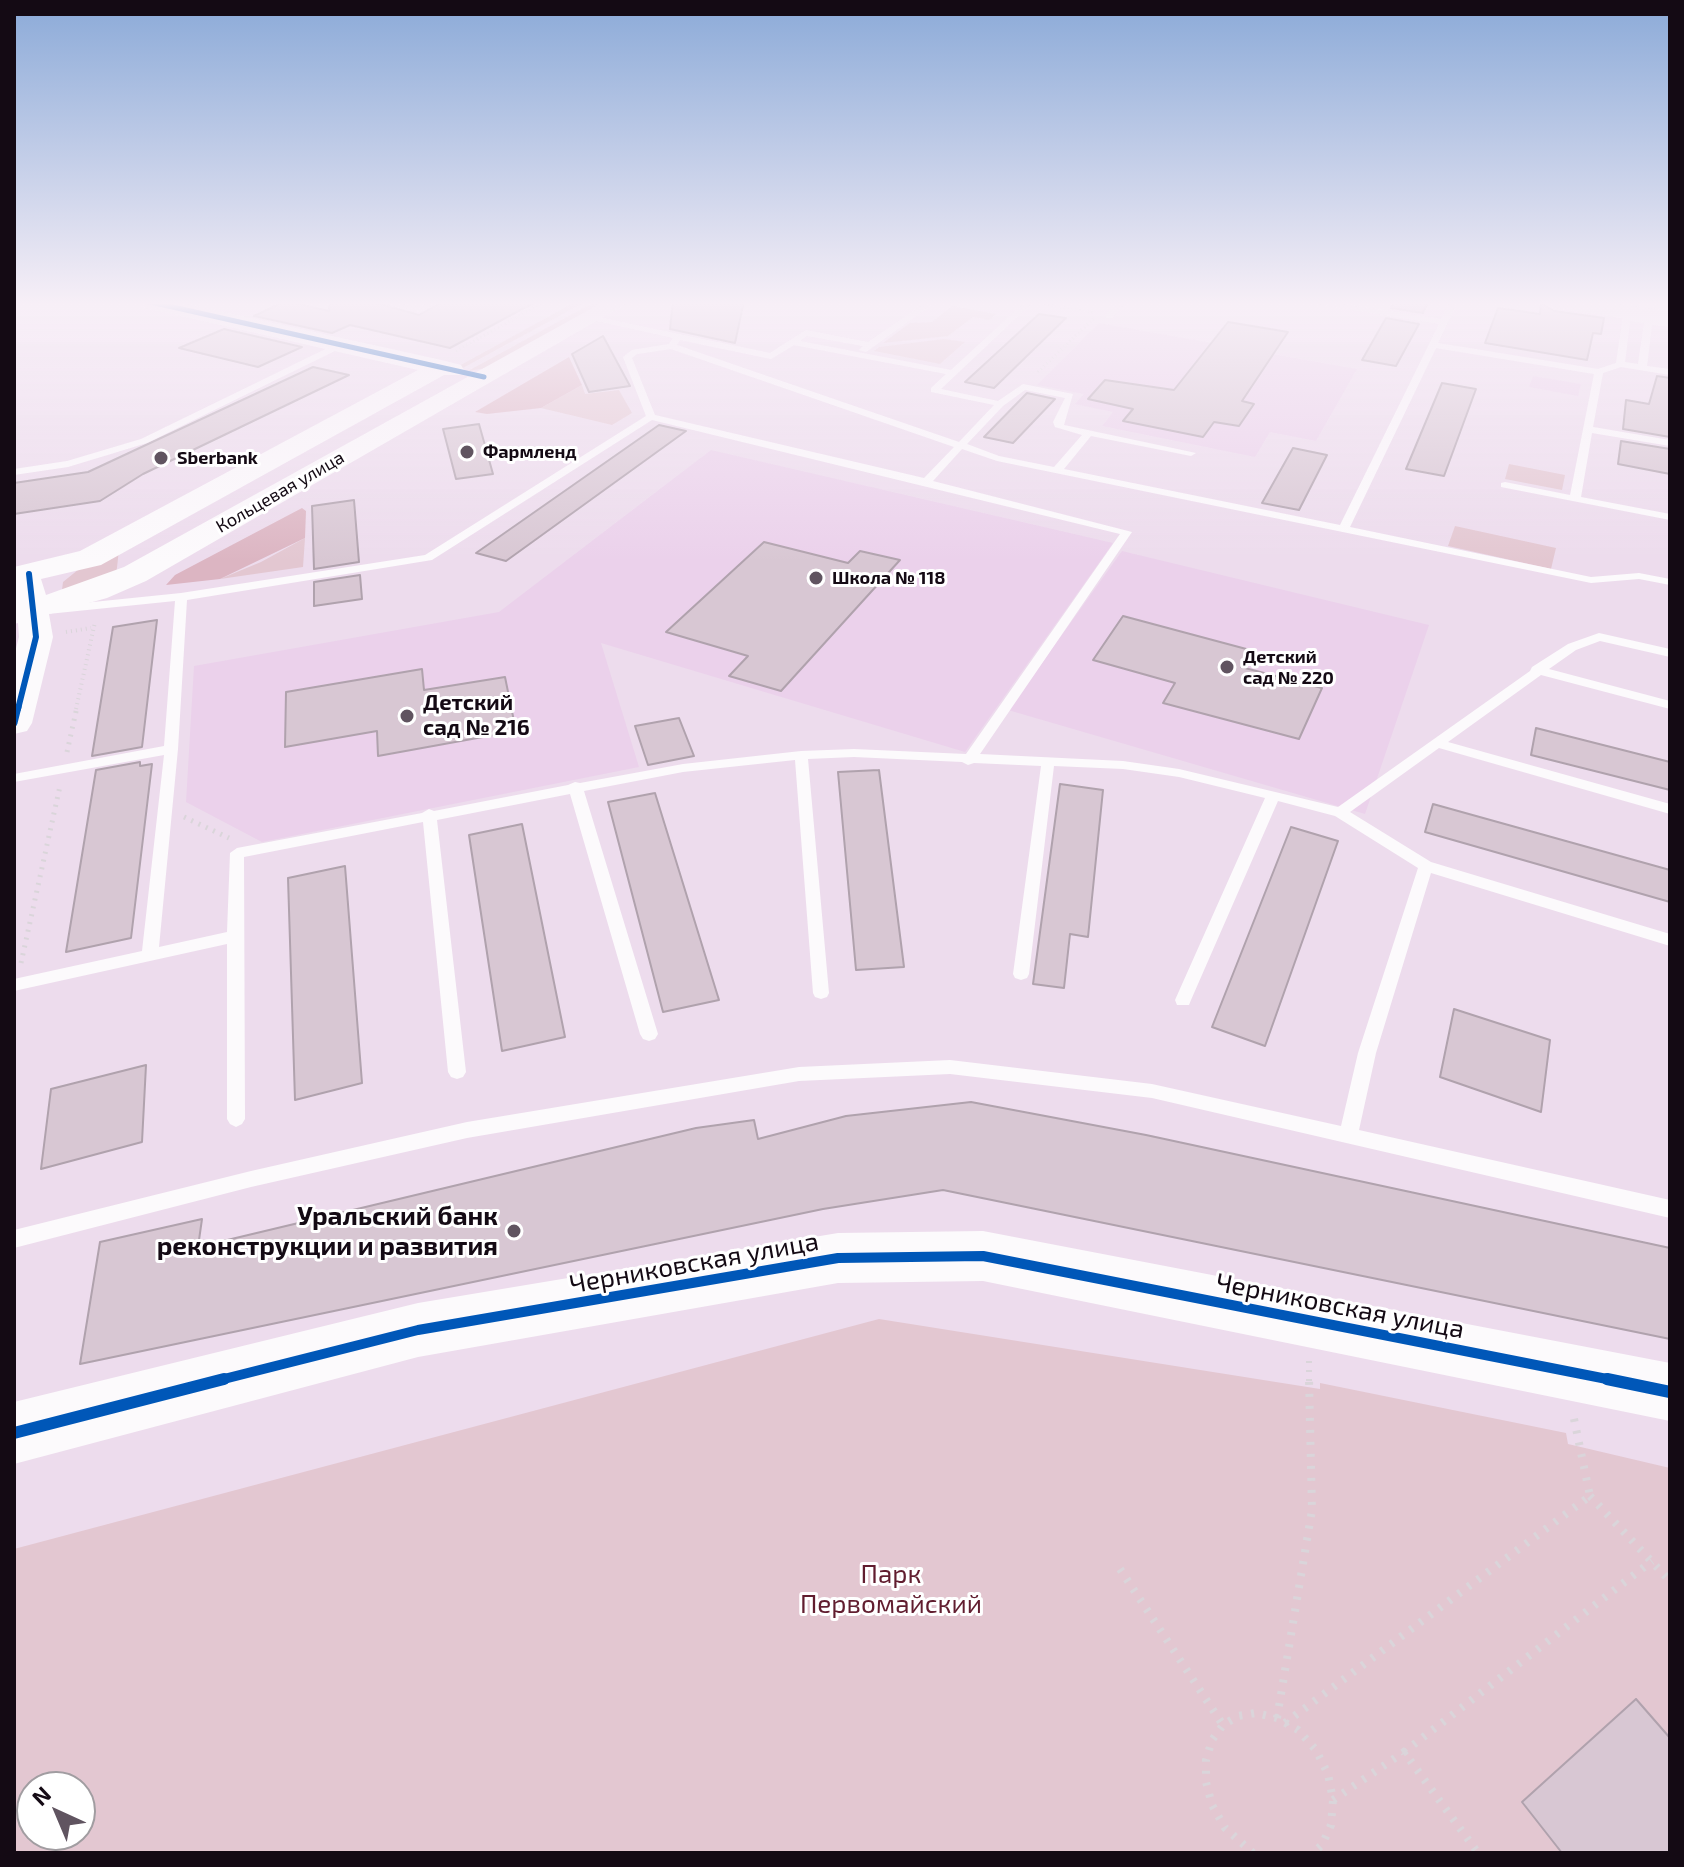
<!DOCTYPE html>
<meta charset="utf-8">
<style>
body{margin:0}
#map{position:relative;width:1684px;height:1867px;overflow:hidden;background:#eddced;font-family:"Exo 2",sans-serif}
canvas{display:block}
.frame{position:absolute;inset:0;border:16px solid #140a14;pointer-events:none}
.north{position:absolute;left:16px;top:1771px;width:80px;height:80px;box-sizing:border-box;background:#fff;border:2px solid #a19da1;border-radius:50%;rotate:316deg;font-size:22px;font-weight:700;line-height:32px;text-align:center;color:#140a14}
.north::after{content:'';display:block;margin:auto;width:28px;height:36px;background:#605460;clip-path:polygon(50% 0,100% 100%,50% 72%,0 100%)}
</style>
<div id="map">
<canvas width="1684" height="1867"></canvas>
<div class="frame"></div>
<div class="north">N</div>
</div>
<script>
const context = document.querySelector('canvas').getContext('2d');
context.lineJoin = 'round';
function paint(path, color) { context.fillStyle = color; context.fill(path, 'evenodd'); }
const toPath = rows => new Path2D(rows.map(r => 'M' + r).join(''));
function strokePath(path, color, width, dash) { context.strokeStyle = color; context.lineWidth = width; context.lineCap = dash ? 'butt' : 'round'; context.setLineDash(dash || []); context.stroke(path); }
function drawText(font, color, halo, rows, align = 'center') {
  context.font = font + ' "Exo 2",sans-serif'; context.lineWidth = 6; context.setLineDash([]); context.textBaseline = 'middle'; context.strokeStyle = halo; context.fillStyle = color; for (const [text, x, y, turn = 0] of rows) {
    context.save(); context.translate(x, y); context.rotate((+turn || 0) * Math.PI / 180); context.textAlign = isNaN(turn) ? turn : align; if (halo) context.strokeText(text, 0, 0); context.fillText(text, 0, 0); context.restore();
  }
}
paint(toPath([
 [1099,323,1357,369,1316,441,1270,432,1255,457,1102,426,1113,412,1075,404,1084,394,1037,385],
 [1533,376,1581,384,1578,396,1529,387],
 [711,450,1113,543,965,752,601,643,639,767,262,842,186,802,194,666,499,612],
 [1122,551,1429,625,1365,814,1008,710]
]), '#ebd1eb');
paint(toPath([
 [577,301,587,301,461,369,457,367],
 [596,301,610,301,487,368,468,371],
 [952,306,996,314,989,320,973,317,948,336,883,343,910,323,932,322],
 [944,339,965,342,940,364,874,351,879,347],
 [582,385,585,394,619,390,632,413,612,425,541,408],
 [1509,464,1565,475,1562,490,1505,479],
 [1455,526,1556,548,1551,569,1448,546],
 [305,538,303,567,220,579,261,562],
 [119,550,116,576,62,590,63,582,84,565],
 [879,1319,1320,1389,1320,1383,1566,1433,1568,1444,1670,1468,1670,1853,14,1853,14,1549],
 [32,1787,80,1787,80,1835,32,1835]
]), '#e3c7d1');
paint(toPath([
 [569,357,582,385,541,408,487,414,475,412],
 [302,508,306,511,305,538,220,579,166,585,175,575]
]), '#dcb5c2');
const building = toPath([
 [286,301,329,311,330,301,369,301,419,315,444,301,537,301,450,348,350,325,332,333,254,316,286,301],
 [673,301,744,301,735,343,670,329,673,301],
 [1395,301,1428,301,1423,313,1391,308,1395,301],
 [1541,303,1554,311,1604,318,1601,334,1593,333,1587,360,1485,343,1498,308,1540,314,1541,303],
 [1039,314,1066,318,994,388,965,382,1039,314],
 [1386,318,1419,324,1396,366,1362,360,1386,318],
 [1228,322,1288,332,1242,401,1254,404,1239,426,1214,422,1203,437,1123,421,1133,409,1088,399,1105,380,1174,390,1228,322],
 [224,329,302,347,258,367,179,348,224,329],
 [603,336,630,386,589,392,572,354,603,336],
 [313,367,349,375,143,474,100,501,14,514,14,483,88,472,313,367],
 [1657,376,1670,378,1670,437,1623,429,1626,400,1649,404,1657,376],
 [1442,383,1476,389,1444,476,1406,469,1442,383],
 [1027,393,1055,399,1013,443,984,437,1027,393],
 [479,424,493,474,456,479,443,429,479,424],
 [659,425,686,431,506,561,476,553,659,425],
 [1621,441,1670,449,1670,474,1618,464,1621,441],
 [1293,448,1327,455,1299,510,1262,503,1293,448],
 [354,500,359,562,314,569,312,506,354,500],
 [764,542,848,563,860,551,900,560,781,691,729,676,748,656,666,632,764,542],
 [360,575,362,599,314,606,314,582,360,575],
 [1123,616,1250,650,1241,667,1322,688,1299,739,1163,703,1175,683,1093,660,1123,616],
 [157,620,142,747,92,756,113,627,157,620],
 [422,669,424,690,505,677,516,731,378,756,377,731,285,747,286,692,422,669],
 [679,718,694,756,648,765,635,726,679,718],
 [1536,728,1670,762,1670,790,1531,755,1536,728],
 [140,762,140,766,152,764,131,938,66,952,96,770,140,762],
 [879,770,904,967,856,970,838,772,879,770],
 [1060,784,1103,790,1088,937,1070,934,1064,988,1033,984,1060,784],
 [655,793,719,1000,663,1012,608,802,655,793],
 [1433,804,1670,870,1670,902,1425,832,1433,804],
 [522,824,565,1037,502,1051,469,835,522,824],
 [1291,827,1338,841,1265,1046,1212,1027,1291,827],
 [345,866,362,1083,295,1100,288,878,345,866],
 [1454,1009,1550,1040,1541,1112,1440,1077,1454,1009],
 [146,1065,142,1142,41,1169,51,1089,146,1065],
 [971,1102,1146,1135,1670,1248,1670,1339,943,1190,823,1209,80,1364,100,1242,202,1219,198,1247,696,1128,754,1120,758,1139,846,1116,971,1102],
 [1636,1699,1670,1738,1670,1853,1562,1853,1522,1802,1636,1699]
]);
paint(building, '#d8c7d3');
strokePath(building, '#b0a2ad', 2);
strokePath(toPath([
 [1044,304,1093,312],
 [456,351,546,301],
 [1038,372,1094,318]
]), '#dad5da', 3, [1, 3]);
strokePath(toPath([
 [66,632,91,628],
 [76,709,95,622]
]), '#dad5da', 4, [1, 4]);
strokePath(toPath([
 [67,752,77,707],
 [184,817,229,838],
 [21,963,60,786]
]), '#dad5da', 5, [2, 6]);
strokePath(toPath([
 [1309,1361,1309,1381]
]), '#dad5da', 6, [2, 7]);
strokePath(toPath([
 [1590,1496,1670,1581],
 [1120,1569,1223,1725],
 [1277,1718,1312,1510,1309,1379],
 [1285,1723,1590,1496,1573,1414],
 [1404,1752,1652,1561],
 [1333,1800,1404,1752,1478,1853],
 [1253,1853,1225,1828,1212,1805,1206,1782,1206,1760,1212,1740,1223,1725,1238,1716,1256,1713,1277,1718,1298,1730,1316,1750,1328,1774,1333,1800,1331,1825,1322,1845,1313,1853]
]), '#dad5da', 8, [3, 9]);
paint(toPath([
 [372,301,386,301,419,307,432,301,441,301,420,312,372,301],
 [928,301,937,301,866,352,859,350,863,346,807,336,800,341,951,370,1026,301,1034,301,941,389,998,401,1023,384,1073,394,1064,425,1196,453,1191,456,1091,436,1064,469,1340,525,1439,324,1310,303,1306,301,1323,301,1441,319,1450,301,1458,301,1438,343,1598,369,1616,363,1623,316,1670,323,1670,327,1652,325,1647,366,1670,369,1670,375,1621,367,1603,373,1593,427,1670,440,1670,446,1592,433,1581,497,1670,514,1670,520,1501,487,1501,483,1505,482,1570,495,1594,374,1436,348,1350,527,1591,577,1639,573,1670,579,1670,585,1639,579,1591,583,997,461,962,449,933,481,1132,532,980,754,1123,761,1179,769,1338,807,1530,671,1532,667,1568,644,1599,633,1670,649,1670,657,1600,641,1576,650,1549,669,1670,701,1670,709,1541,675,1448,742,1670,804,1670,814,1439,748,1350,812,1431,862,1670,934,1670,946,1431,873,1376,1053,1359,1130,1670,1200,1670,1218,1152,1098,950,1074,799,1081,467,1138,251,1187,14,1248,14,1230,251,1171,467,1122,799,1067,950,1060,1152,1084,1341,1126,1358,1053,1418,868,1335,816,1278,801,1191,1000,1189,1005,1177,1005,1175,1000,1265,798,1179,777,1123,769,1054,766,1029,974,1027,978,1021,980,1015,978,1013,974,1041,766,974,763,968,765,962,762,854,757,808,759,829,993,827,997,821,999,815,997,813,993,795,760,683,772,584,791,658,1034,655,1039,649,1041,643,1039,640,1034,570,794,437,820,466,1072,463,1077,457,1079,451,1077,448,1072,423,822,244,857,245,1119,242,1124,236,1127,230,1124,227,1119,227,944,14,991,14,979,142,951,164,755,14,782,14,774,164,746,175,601,48,614,42,610,44,607,181,593,425,555,646,416,623,357,632,350,669,344,673,338,588,319,588,315,770,353,806,330,868,342,928,301],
 [1630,321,1644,323,1638,364,1625,362,1630,321],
 [680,340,771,359,794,345,946,374,931,388,931,392,994,405,959,442,677,345,680,340],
 [671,349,954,447,924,478,655,415,632,358,637,354,671,349],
 [1025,390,1065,398,1053,422,1055,427,1082,435,1054,467,999,456,967,444,1003,406,1025,390],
 [652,420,1120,534,966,754,854,749,801,751,683,764,580,783,575,782,568,785,434,811,429,809,422,813,237,848,230,853,227,932,159,947,178,749,187,600,432,560,652,420],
 [1119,301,1127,301,1112,318,1106,318,1106,314,1119,301],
 [342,341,346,344,345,346,147,443,68,467,14,475,14,469,67,461,141,439,342,341]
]), '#fcfafc');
paint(toPath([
 [135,301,174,301,441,360,461,365,464,370,461,375,444,375,101,565,41,579,46,595,124,567,605,301,631,301,146,581,107,598,49,614,53,637,32,723,27,731,14,734,14,656,19,637,18,623,14,624,14,567,80,551,418,370,146,308,135,301],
 [1543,301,1596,301,1670,311,1670,325,1554,308,1543,301],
 [983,1231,1670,1363,1670,1421,983,1281,838,1283,418,1357,14,1464,14,1402,418,1303,838,1233,983,1231]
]), '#fcfafc');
strokePath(toPath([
 [146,301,484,377]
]), '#0057b8', 5);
strokePath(toPath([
 [18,709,36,637,29,574]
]), '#0057b8', 6);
strokePath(toPath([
 [14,723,18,707]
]), '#0057b8', 7);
strokePath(toPath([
 [216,1381,418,1330,838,1258,983,1256,1617,1381]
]), '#0057b8', 10);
strokePath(toPath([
 [1607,1379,1670,1392],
 [14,1433,224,1379]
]), '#0057b8', 12);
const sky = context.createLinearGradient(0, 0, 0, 562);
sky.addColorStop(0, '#8baad8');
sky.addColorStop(0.54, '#f7eff7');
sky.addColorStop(1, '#f7eff700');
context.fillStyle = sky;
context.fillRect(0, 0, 1684, 562);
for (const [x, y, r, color] of [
 [467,452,8,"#605460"],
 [161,458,8,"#605460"],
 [816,578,8,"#605460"],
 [1227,667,8,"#605460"],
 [407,716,8,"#605460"],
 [514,1231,8,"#605460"]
]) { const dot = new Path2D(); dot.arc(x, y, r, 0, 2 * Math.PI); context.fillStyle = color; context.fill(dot); strokePath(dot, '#fff', 3); }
drawText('bold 18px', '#140a14', '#fff', [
 ["Фармленд",483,452],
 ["Sberbank",177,458],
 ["Школа № 118",832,578],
 ["Детский",1243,657],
 ["сад № 220",1243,678]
], 'left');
drawText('18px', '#140a14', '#fff', [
 ["Кольцевая улица",280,492,-30]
]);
drawText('bold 22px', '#140a14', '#fff', [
 ["Детский",423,703],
 ["сад № 216",423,728]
], 'left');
drawText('bold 26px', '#140a14', '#fff', [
 ["Уральский банк",498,1216],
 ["реконструкции и развития",498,1246]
], 'right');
drawText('26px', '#140a14', '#fff', [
 ["Черниковская улица",694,1263,-10],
 ["Черниковская улица",1340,1306,11]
]);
drawText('26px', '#611d2f', '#fff', [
 ["Парк",891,1574],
 ["Первомайский",891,1604]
]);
</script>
